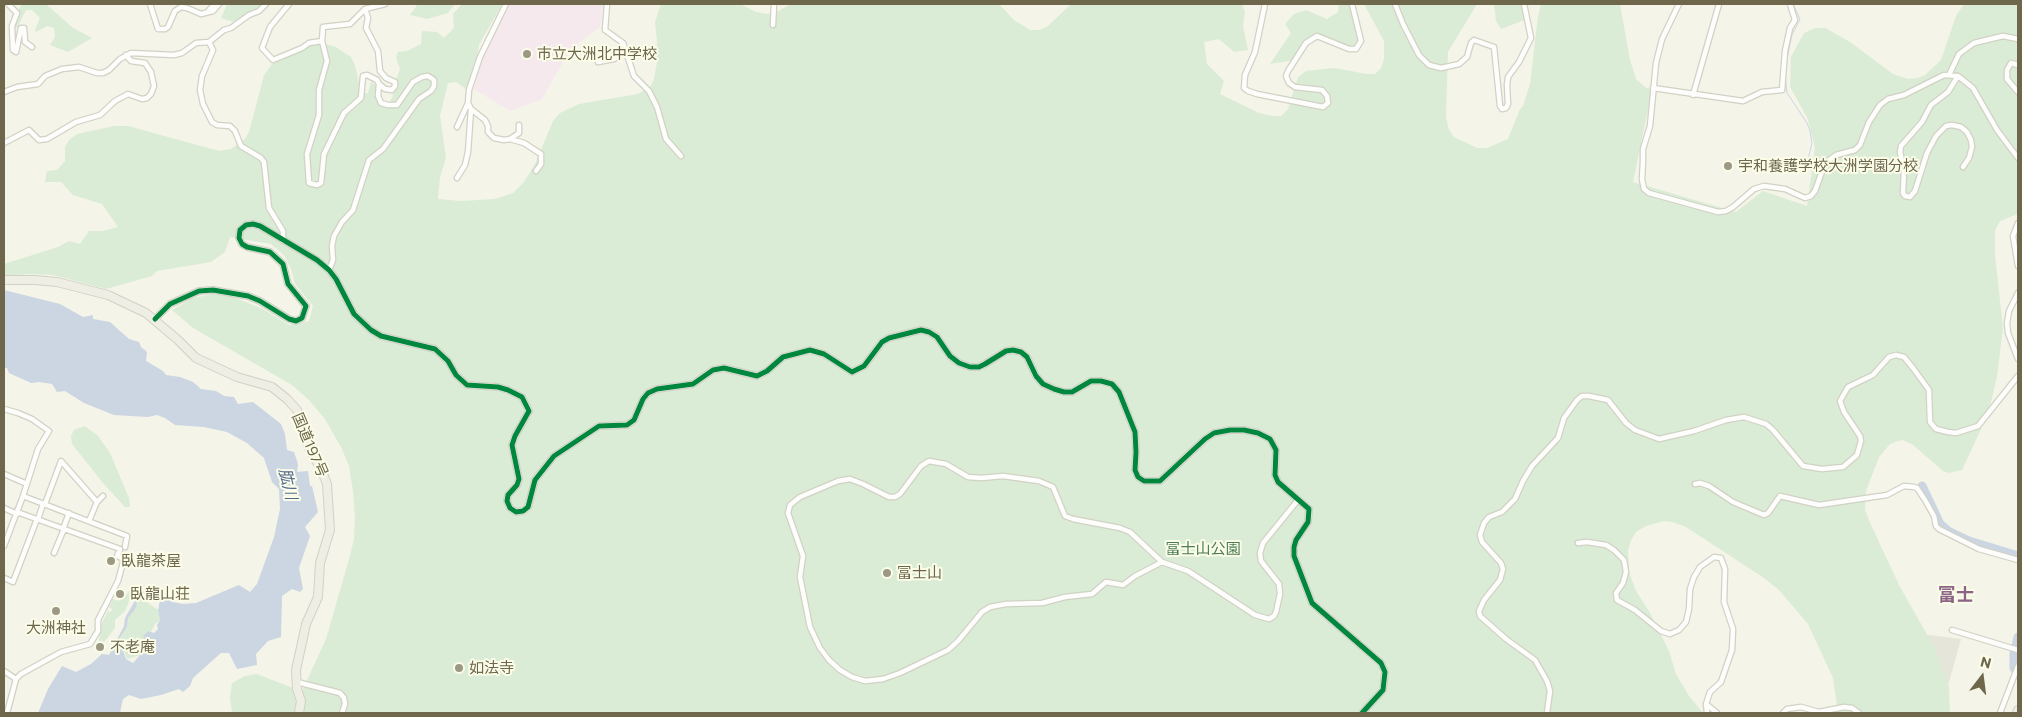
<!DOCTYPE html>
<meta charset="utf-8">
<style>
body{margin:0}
#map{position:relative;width:2022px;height:717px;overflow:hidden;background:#f4f4e8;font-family:Commissioner,sans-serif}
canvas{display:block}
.frame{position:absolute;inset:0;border:5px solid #6e674c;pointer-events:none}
.north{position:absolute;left:1957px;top:652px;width:50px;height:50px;-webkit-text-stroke:4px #fbfde9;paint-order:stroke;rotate:15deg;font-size:14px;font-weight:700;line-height:20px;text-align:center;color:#6e674c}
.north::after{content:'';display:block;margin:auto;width:18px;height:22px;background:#6e674c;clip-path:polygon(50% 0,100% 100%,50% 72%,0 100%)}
</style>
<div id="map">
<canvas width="2022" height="717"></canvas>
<div class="frame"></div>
<div class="north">N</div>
</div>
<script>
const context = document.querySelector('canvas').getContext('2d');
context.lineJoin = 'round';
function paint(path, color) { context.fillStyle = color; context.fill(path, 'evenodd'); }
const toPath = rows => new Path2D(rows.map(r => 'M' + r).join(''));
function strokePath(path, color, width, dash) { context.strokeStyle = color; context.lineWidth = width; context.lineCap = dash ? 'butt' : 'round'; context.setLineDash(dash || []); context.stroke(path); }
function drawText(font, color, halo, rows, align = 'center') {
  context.font = font + ' Commissioner,"Noto Sans JP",sans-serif'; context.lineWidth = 4; context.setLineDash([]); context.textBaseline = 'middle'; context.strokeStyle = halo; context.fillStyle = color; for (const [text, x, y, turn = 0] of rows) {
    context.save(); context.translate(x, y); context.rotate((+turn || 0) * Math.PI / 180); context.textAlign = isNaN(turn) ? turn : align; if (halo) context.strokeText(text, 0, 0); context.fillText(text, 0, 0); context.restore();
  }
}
paint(toPath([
 [1921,634,1961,639,1942,708]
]), '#e6e5d9');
paint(toPath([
 [508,4,603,4,600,27,572,48,564,60,542,99,510,111,474,89,482,59]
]), '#f5e9ee');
paint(toPath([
 [22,4,46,4,73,28,92,38,68,52,50,45,55,37,54,28,47,26,36,32,35,30,40,18,32,10,26,10,17,28,12,26,14,18],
 [227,4,264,4,237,23,221,18],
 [455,4,448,13,427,19,410,15,417,5],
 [462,4,502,4,479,45,475,68,467,90,456,82,448,83,440,116,446,158,440,177,438,199,461,201,495,199,513,193,524,182,535,164,553,121,560,113,579,104,638,94,650,87,654,79,657,62,657,42,655,22,661,4,740,4,756,12,767,14,775,13,791,4,999,4,1014,20,1030,30,1040,30,1048,26,1071,4,1242,4,1245,12,1243,26,1248,50,1234,52,1219,39,1204,42,1207,64,1224,81,1220,94,1259,113,1273,116,1281,116,1288,109,1298,77,1306,71,1334,68,1367,74,1375,74,1381,68,1384,59,1384,41,1364,4,1477,4,1448,52,1446,117,1449,130,1454,137,1477,148,1487,148,1508,139,1520,109,1523,106,1530,84,1538,16,1541,4,1620,4,1630,60,1636,79,1645,87,1652,90,1633,182,1736,212,1763,191,1807,206,1815,147,1807,117,1790,87,1791,57,1804,33,1815,28,1825,28,1850,42,1893,74,1908,79,1918,78,1925,75,1941,60,1956,16,1964,4,2018,4,2018,214,2000,221,1995,231,1995,255,2003,328,1997,377,1991,402,1982,427,1962,470,1949,473,1943,471,1913,445,1903,440,1898,441,1890,444,1879,457,1866,491,1865,510,1871,525,1900,587,1933,645,1943,670,1949,687,1950,713,1838,713,1833,678,1821,652,1808,624,1779,590,1764,578,1686,527,1672,522,1664,521,1646,526,1636,532,1631,540,1628,550,1629,572,1636,591,1650,613,1669,651,1676,674,1689,696,1703,713,240,713,232,712,230,698,232,683,245,676,257,674,293,688,297,698,303,689,326,639,349,559,354,539,355,518,353,491,349,466,342,449,325,419,309,400,292,385,193,328,172,310,193,298,214,294,231,296,263,309,289,325,309,321,313,306,295,284,291,269,284,255,271,244,230,237,225,252,211,262,157,271,152,276,106,289,53,275,30,274,4,276,4,264,58,247,69,241,80,244,89,231,103,231,118,227,102,204,73,195,61,182,45,182,47,171,57,170,65,161,65,147,69,140,77,134,114,126,128,126,219,151,231,149,245,139,249,132,264,75,272,64,290,50,301,45,318,43,334,46,351,57,355,65,359,84,358,101,361,93,368,93,371,82,376,85,381,103,388,105,393,96,392,90,400,69,396,57,398,52,407,51,421,44,422,31,437,32,444,38,454,28,453,14],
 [1339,4,1352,4,1360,32,1359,46,1349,49,1321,37,1313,38,1295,60,1270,64,1291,33,1285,24,1294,14,1306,10,1327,19,1338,12],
 [1494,4,1524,4,1527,19,1501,29,1496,21],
 [85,426,98,436,110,453,129,498,130,507,125,507,103,483,72,444,71,436,74,430],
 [131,587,134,589,125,611,115,620,115,628,101,646,98,645,102,623,108,611,111,612,112,609,109,607,113,599,119,601,121,595,124,596,127,594],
 [141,598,158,610,160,620,155,624,151,632,148,631,148,646,141,655,127,659,119,639,127,627,128,618]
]), '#daecd5');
paint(toPath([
 [4,290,60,304,83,317,93,315,93,319,110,322,129,339,139,342,141,347,147,352,146,361,163,371,166,375,180,377,193,382,201,389,216,391,224,396,234,397,238,404,253,402,281,424,285,434,287,450,294,452,298,464,297,472,308,471,310,486,312,486,318,512,305,527,310,536,299,568,303,589,300,592,292,589,282,596,281,637,268,641,256,654,257,665,237,669,229,653,221,653,193,678,190,686,183,692,179,689,161,695,141,699,129,695,123,699,120,713,38,713,48,689,62,666,76,672,91,664,102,654,109,655,124,626,125,618,136,599,147,588,158,587,173,602,183,604,196,603,239,585,250,592,257,584,274,537,280,509,279,489,272,482,264,458,247,443,227,432,204,427,175,425,165,418,157,415,148,417,114,415,84,403,65,391,57,392,52,384,39,382,31,383,9,373,7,368,4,368],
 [150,592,157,592,161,596,158,610,160,620,157,625,158,629,154,633,148,631,143,636,148,646,133,663,126,659,119,639,127,627,128,618,135,609,138,601,142,595]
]), '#cbd6e2');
strokePath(toPath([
 [1786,63,1792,35,1800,19,1793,4],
 [1785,74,1787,93,1807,123,1810,131,1812,143,1807,164]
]), '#cbd6e2', 1);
strokePath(toPath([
 [1922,486,1940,524,1948,531,1969,541,2018,556],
 [2016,646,2018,637],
 [2014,668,2014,653]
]), '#cbd6e2', 9);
const minor = toPath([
 [8,4,17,13,12,26,13,50,16,52,21,28,24,28,25,42,32,47],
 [150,4,158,29,165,29,168,27,175,11,181,7,187,8,201,14,213,11,219,4],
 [289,4,270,27,262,48,273,60,302,48,309,43,322,41],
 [506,4,480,57,469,90,468,103,471,109,485,120,488,126,488,132,494,138,504,140,510,139,524,143,541,154,541,164,536,171],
 [607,4,605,30,623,43,634,76,649,91,657,107,666,139,681,156],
 [1265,4,1255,52,1245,75,1244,88,1248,91,1257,94,1323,107,1328,103,1327,96,1322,90,1295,87,1289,83,1286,76,1288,71,1306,43,1317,36,1349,49,1356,49,1361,41,1352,4],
 [1395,4,1403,24,1419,55,1429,65,1441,68,1459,64,1467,57,1471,43,1474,40,1494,47,1500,106,1502,109,1506,108,1508,104,1507,85,1508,77,1519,62,1531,38,1524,4],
 [1679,4,1662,39,1656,63,1650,126,1643,149,1643,161,1642,179,1644,189,1649,193,1718,212,1726,211,1733,207,1754,189,1764,186,1785,189,1805,198,1811,196,1815,191,1825,163,1836,155,1855,150,1860,145,1869,122,1880,105,1888,99,1904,95,1944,75,1958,76,1973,88,1997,130,2018,158],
 [365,9,368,18,366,28,378,51,380,71,386,78,395,82,395,86,392,90,385,89,379,84],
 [209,10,215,4],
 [773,25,774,4],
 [209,42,224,30,231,28,249,15,259,11,266,4],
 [598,62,614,59,621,53,623,43],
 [2018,65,2011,63,2007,70,2007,79,2018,92],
 [1949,75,1959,54,1974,43,2003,36,2018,39],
 [1958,76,1948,92,1931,105,1922,122,1901,146,1900,152,1904,170,1903,193,1905,196,1910,197,1915,191,1927,153,1936,136,1946,126,1952,125,1961,127,1967,132,1971,140,1972,147,1969,158,1963,167],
 [1653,88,1743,101,1762,92,1782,90,1785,51,1790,28,1795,20,1790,4],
 [4,92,17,87,38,84,45,76,62,69,79,67,97,73,103,73,109,70,120,59,131,53,174,55,182,53,196,43,209,42,213,50,202,76,200,90,203,104,212,122,217,125,230,126,235,131,241,146,261,158,264,162,269,208,283,231,283,241],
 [1693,95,1719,4],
 [457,127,468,103],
 [510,139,519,133,519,125],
 [4,143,29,130,39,140,47,139,76,122,100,115,115,101,128,94,142,99,147,98,151,94,154,86,151,72,145,63,131,61,126,55],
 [457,178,465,165,468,152,471,109],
 [2018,223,2013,236,2018,266],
 [329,270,333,260,332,246,334,236,342,222,353,210,369,160,383,149,419,99,431,91,434,86,434,80,428,76,422,77,413,82,397,105,388,105,381,103,378,96,379,84,377,80,367,75,363,76,361,98,344,113,324,154,321,183,317,185,309,183,307,154,319,115,319,90,327,61,322,41,323,27,350,24,365,9,385,4],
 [2018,293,2009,311,2007,323,2008,333,2018,359],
 [4,409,18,413,32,419,49,431,38,449,23,496,4,546],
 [4,474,27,484],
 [1695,484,1700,483,1709,486,1733,502,1764,515,1768,513,1780,496,1819,505,1887,495,1904,486,1914,487,1917,488,1925,500,1934,516,1936,526,1939,529,1979,549,2018,560],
 [23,496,127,536,125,547],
 [45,504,61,461,97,502],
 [4,508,17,514],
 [38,519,43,504],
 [89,521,97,502,103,496],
 [63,529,69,513],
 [1578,543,1587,542,1606,545,1614,550,1624,560,1626,572,1623,583,1616,593,1617,600,1635,610,1661,631,1670,634,1679,630,1686,622,1689,609,1690,589,1694,577,1700,567,1714,557,1721,558,1725,569,1724,602,1733,629,1732,650,1721,682,1710,692,1706,704,1707,713],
 [54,553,64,529],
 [1162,562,1135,576,1123,585,1106,582,1092,594,1065,597,1042,603,1006,604,990,607,982,612,958,641,948,650,900,673,883,679,865,681,852,677,840,670,829,660,820,648,810,627,800,577,803,556,788,513,790,505,800,497,838,481,850,479,863,484,889,497,895,497,900,494,921,466,929,461,946,464,968,477,981,478,1003,476,1039,481,1053,487,1065,516,1073,519,1120,528,1130,532,1162,562,1188,571,1255,615,1269,619,1274,616,1276,612,1280,594,1279,584,1261,561,1260,553,1263,543,1298,500],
 [4,578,13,582,37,519],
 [1952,630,2018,650],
 [4,671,16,679],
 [297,682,340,693,344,698,345,704,342,713],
 [1706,704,1717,713],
 [7,713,16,679,21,674,61,652,90,644,98,631,98,620,118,581,124,559,117,556,120,549,17,512],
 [1547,713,1550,691,1547,681,1535,660,1506,639,1480,616,1479,611,1484,600,1500,580,1503,569,1501,563,1482,542,1480,535,1484,523,1489,517,1502,512,1515,499,1523,481,1532,466,1558,438,1564,418,1577,400,1582,396,1589,396,1608,400,1626,423,1635,430,1659,439,1694,431,1726,420,1744,417,1766,424,1773,430,1803,466,1822,469,1843,467,1857,455,1861,441,1860,436,1844,412,1840,401,1848,387,1873,375,1889,357,1896,355,1904,357,1913,368,1929,390,1930,422,1936,429,1948,432,1956,433,1978,426,2018,376],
 [1783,713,1787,709,1801,707,1819,712,1844,707,1852,708,1859,713],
 [2000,713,2018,666]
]);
const tertiary = toPath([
 [155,319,170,304,199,291,213,290,248,296,260,301,289,319,296,321,302,318,306,306,288,284,283,264,270,252,247,247,242,244,239,238,240,230,246,225,253,224,260,226,317,260,329,270,336,279,354,314,371,330,381,336,435,349,448,361,456,375,467,385,498,387,508,390,522,397,529,411,515,436,512,445,519,479,517,485,508,495,507,501,510,508,516,512,523,511,528,507,535,480,554,456,599,426,627,425,634,420,643,399,648,393,657,389,693,384,713,370,724,368,757,376,767,371,783,357,810,350,824,354,852,372,864,366,882,342,889,338,921,330,929,332,937,337,950,356,959,363,970,367,979,367,985,364,1006,351,1013,350,1021,352,1027,357,1036,376,1043,384,1054,389,1064,392,1072,392,1091,381,1101,381,1112,384,1119,392,1135,432,1136,452,1135,470,1138,477,1144,481,1160,481,1205,439,1214,433,1230,430,1244,430,1258,433,1270,439,1276,450,1275,475,1278,482,1309,509,1308,522,1296,540,1294,547,1294,556,1312,603,1381,663,1385,672,1383,690,1362,713]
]);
const trunk = toPath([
 [4,280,35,280,57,282,108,295,146,313,178,340,196,358,237,377,272,387,287,399,297,410,304,426,308,446,322,471,327,484,330,530,320,563,318,597,306,624,296,670,297,689,301,701,299,713]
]);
const motorway = toPath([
 [2017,713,2018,710]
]);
strokePath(minor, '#d2d1c5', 7);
strokePath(tertiary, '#d2d1c5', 8);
strokePath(trunk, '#d3d1c6', 10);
strokePath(motorway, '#d3d1c6', 10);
strokePath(minor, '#fdfdfc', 4.5);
strokePath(tertiary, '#fdfdfc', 5.5);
strokePath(trunk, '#efeee4', 8);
strokePath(motorway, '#efece4', 8);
strokePath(toPath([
 [155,319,170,304,199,291,213,290,248,296,260,301,289,319,296,321,302,318,306,306,288,284,283,264,270,252,247,247,242,244,239,238,240,230,246,225,253,224,260,226,317,260,329,270,336,279,354,314,371,330,381,336,435,349,448,361,456,375,467,385,498,387,508,390,522,397,529,411,515,436,512,445,519,479,517,485,508,495,507,501,510,508,516,512,523,511,528,507,535,480,554,456,599,426,627,425,634,420,643,399,648,393,657,389,693,384,713,370,724,368,757,376,767,371,783,357,810,350,824,354,852,372,864,366,882,342,889,338,921,330,929,332,937,337,950,356,959,363,970,367,979,367,985,364,1006,351,1013,350,1021,352,1027,357,1036,376,1043,384,1054,389,1064,392,1072,392,1091,381,1101,381,1112,384,1119,392,1135,432,1136,452,1135,470,1138,477,1144,481,1160,481,1205,439,1214,433,1230,430,1244,430,1258,433,1270,439,1276,450,1275,475,1278,482,1309,509,1308,522,1296,540,1294,547,1294,556,1312,603,1381,663,1385,672,1383,690,1362,713]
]), '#00873e', 5);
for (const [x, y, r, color] of [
 [527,54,5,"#9d9883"],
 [1728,166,5,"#9d9883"],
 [111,561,5,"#9d9883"],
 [887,573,5,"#9d9883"],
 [120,594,5,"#9d9883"],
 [56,611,5,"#9d9883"],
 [100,647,5,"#9d9883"],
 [459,668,5,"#9d9883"]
]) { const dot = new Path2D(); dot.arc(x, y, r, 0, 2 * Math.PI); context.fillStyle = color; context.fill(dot); strokePath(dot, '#fbfde9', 2); }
drawText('15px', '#6e674c', '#fbfde9', [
 ["市立大洲北中学校",537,54],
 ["宇和養護学校大洲学園分校",1738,166],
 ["臥龍茶屋",121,561],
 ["冨士山",897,573],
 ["臥龍山荘",130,594],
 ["大洲神社",56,628,"center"],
 ["不老庵",110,647],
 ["如法寺",469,668]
], 'left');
drawText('15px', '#6e674c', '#fbfde9', [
 ["国道197号",310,445,67]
]);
drawText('15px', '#4c7d53', '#fbfde9', [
 ["冨士山公園",1203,549]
]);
drawText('italic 16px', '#536b92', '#fbfde9', [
 ["肱川",288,484,76]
]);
drawText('bold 18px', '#8b6486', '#fbfde9', [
 ["冨士",1956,595]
]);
</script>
